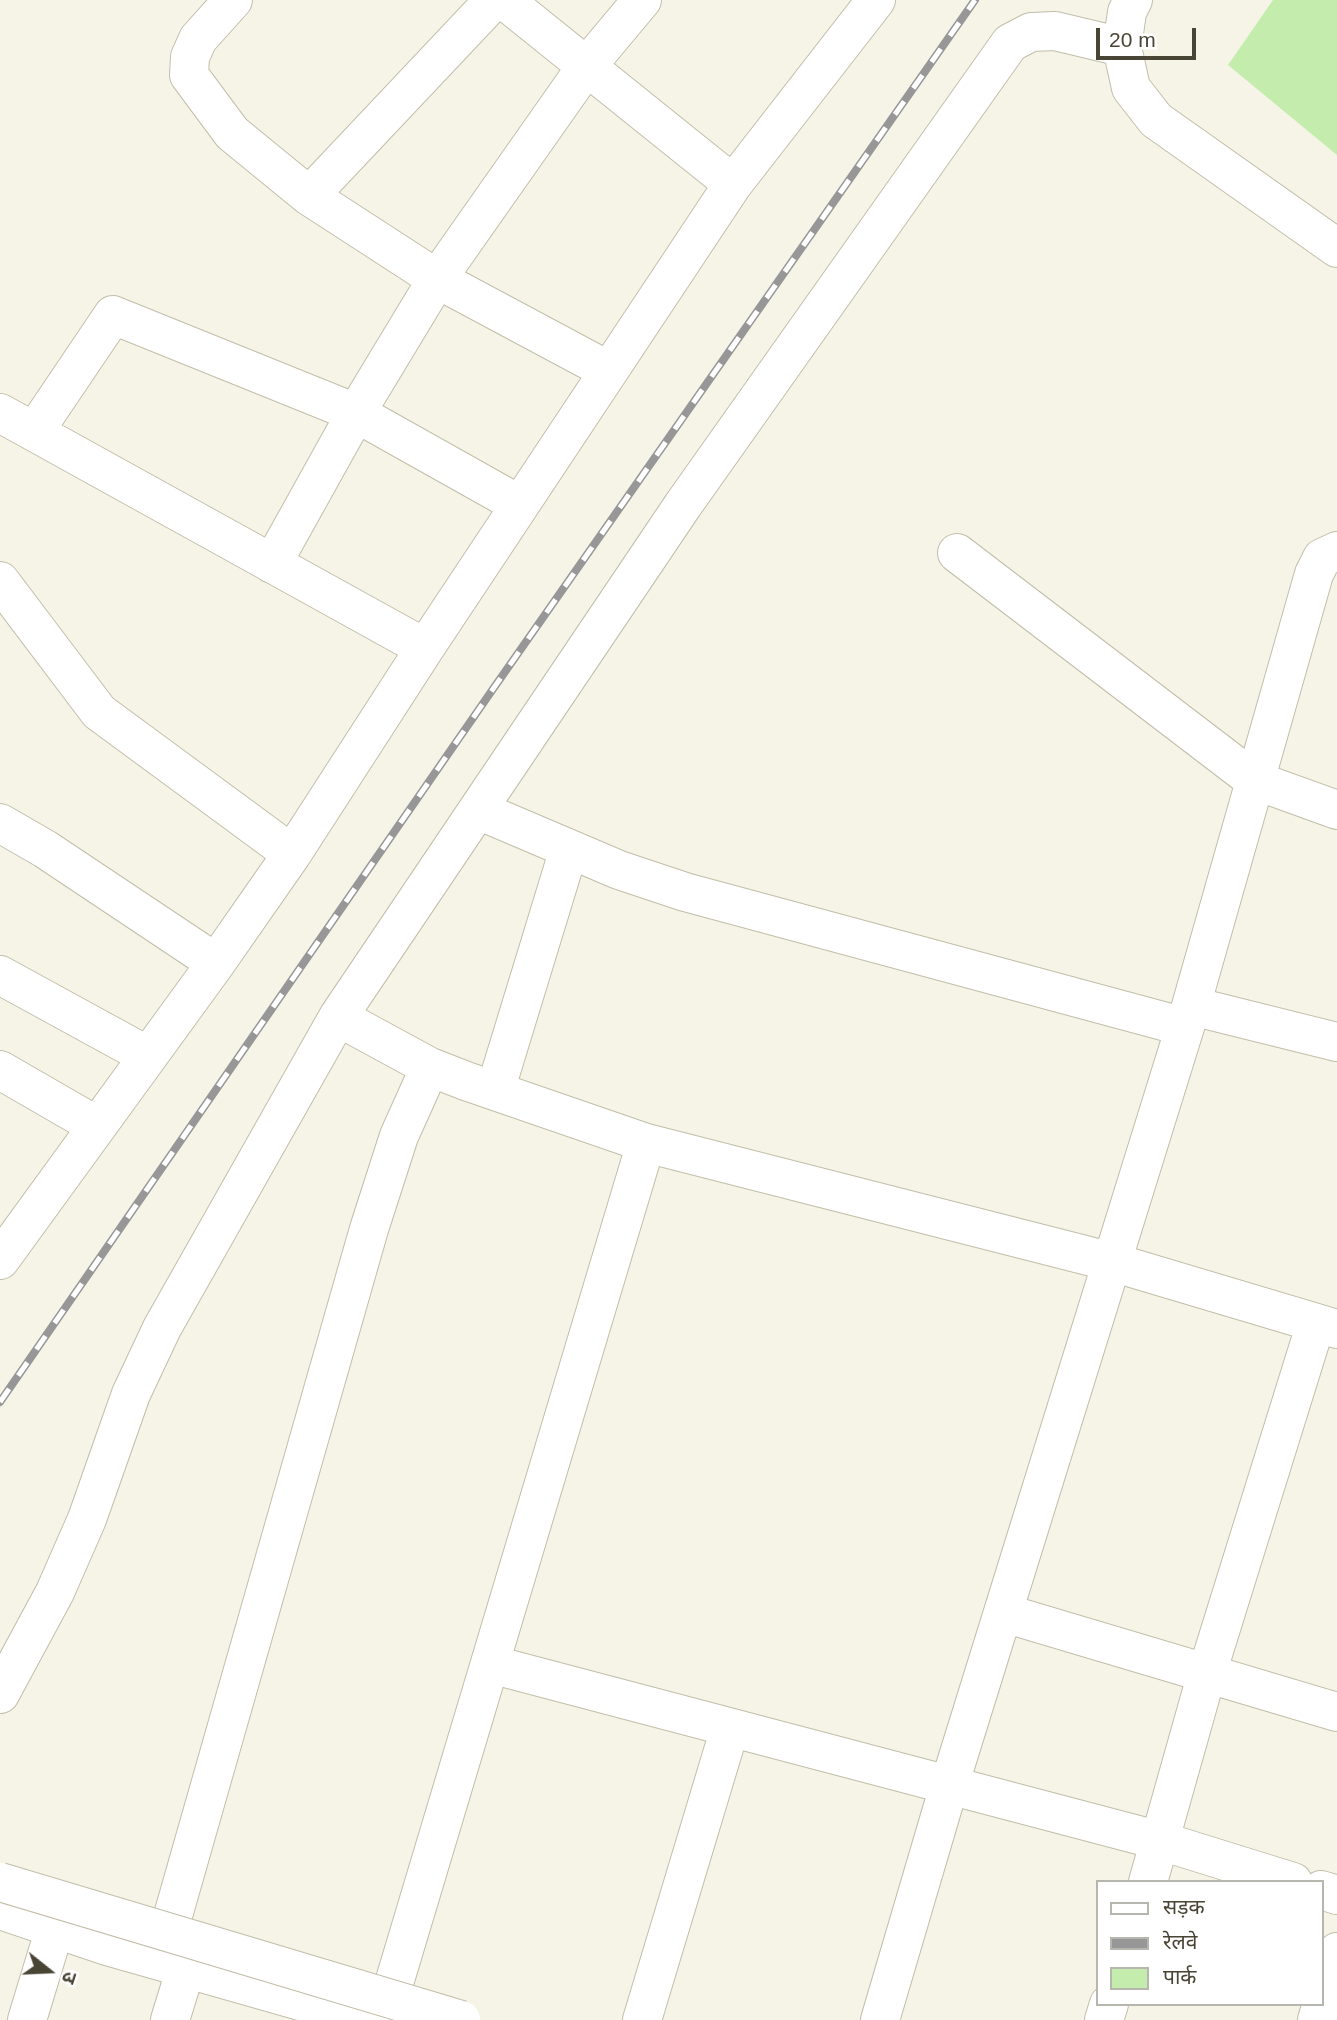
<!DOCTYPE html>
<meta charset="utf-8">
<style>
body{margin:0}
#map{position:relative;width:1337px;height:2020px;overflow:hidden;background:#f5f4e7;font-family:Helvetica,"Noto Sans Devanagari",sans-serif}
canvas{display:block}
.legend{position:absolute;left:1096px;top:1880px;width:228px;height:126px;box-sizing:border-box;background:#fff;border:2px solid #b6b5ae;margin:0;padding:9px 12px;list-style:none;font-size:21px;color:#494535}
.legend li{display:flex;align-items:center;gap:14px;height:35px}
.legend b{width:35px;border:2px solid #b6b5ae}
.north{position:absolute;left:14px;top:1936px;width:70px;height:70px;-webkit-text-stroke:5px #fff;paint-order:stroke;rotate:108deg;font-size:19px;font-weight:700;line-height:28px;text-align:center;color:#494535}
.north::after{content:'';display:block;margin:auto;width:24px;height:32px;background:#494535;clip-path:polygon(50% 0,100% 100%,50% 72%,0 100%)}
.scale{position:absolute;left:1096px;top:28px;width:100px;height:32px;box-sizing:border-box;border:4px solid #494535;border-top:0;padding-left:9px;font-size:21px;line-height:24px;white-space:nowrap;color:#494535;-webkit-text-stroke:5px #fff;paint-order:stroke}
</style>
<div id="map">
<canvas width="1337" height="2020"></canvas>
<ul class="legend">
<li><b style="height:9px;background:#fff"></b>सड़क</li>
<li><b style="height:9px;background:#979797"></b>रेलवे</li>
<li><b style="height:19px;background:#c4edad"></b>पार्क</li>
</ul>
<div class="north">उ</div>
<div class="scale">20 m</div>
</div>
<script>
const context = document.querySelector('canvas').getContext('2d');
context.lineJoin = 'round';
function paint(path, color) { context.fillStyle = color; context.fill(path, 'evenodd'); }
const toPath = rows => new Path2D(rows.map(r => 'M' + r).join(''));
function strokePath(path, color, width, dash) { context.strokeStyle = color; context.lineWidth = width; context.lineCap = dash ? 'butt' : 'round'; context.setLineDash(dash || []); context.stroke(path); }
paint(toPath([
 [1273,0,1337,0,1337,155,1228,65]
]), '#c4edad');
const minor = toPath([
 [233,0,198,39,190,57,189,75,232,133,309,196,437,279,609,371],
 [504,0,733,184],
 [1133,0,1127,12,1122,47,1131,88,1156,120,1337,248],
 [309,196,494,0],
 [0,413,425,648],
 [34,432,113,315,356,413,520,505],
 [957,553,1254,780,1337,810],
 [272,564,356,413,437,279,586,67,642,0],
 [0,581,99,712,292,854],
 [478,810,619,870,685,892,1185,1027],
 [0,823,45,849,216,963],
 [0,975,148,1056],
 [1192,1006,1337,1042],
 [338,1017,430,1067,466,1081,646,1143,1112,1262,1337,1329],
 [0,1070,97,1126],
 [495,1091,569,849],
 [0,1260,216,963,292,854,425,648,733,184,876,0],
 [1004,1613,1337,1712],
 [490,1664,1161,1841,1293,1882],
 [0,1694,55,1592,87,1519,131,1394,162,1328,338,1017,683,505,1010,43,1031,32,1055,31,1122,47],
 [1148,1882,1207,1673,1316,1323],
 [1321,1890,1337,1895],
 [0,1910,107,1946,367,2020],
 [160,1961,369,1229,399,1136,430,1067],
 [27,2020,55,1928],
 [170,2020,186,1968],
 [383,2020,646,1143],
 [642,2020,730,1728],
 [880,2020,949,1786,1185,1027,1314,574,1322,558,1337,551],
 [1104,2020,1109,2004],
 [1317,2020,1337,1952]
]);
strokePath(minor, '#c2bea9', 40);
strokePath(minor, '#fff', 38);
const rail = toPath([
 [0,1402,493,689,975,0]
]);
strokePath(rail, '#979797', 8);
strokePath(rail, '#fff', 5, [16]);
const minorBridge = toPath([
 [0,1882,461,2020]
]);
strokePath(minorBridge, '#c2bea9', 40, []);
strokePath(minorBridge, '#fff', 38);
</script>
